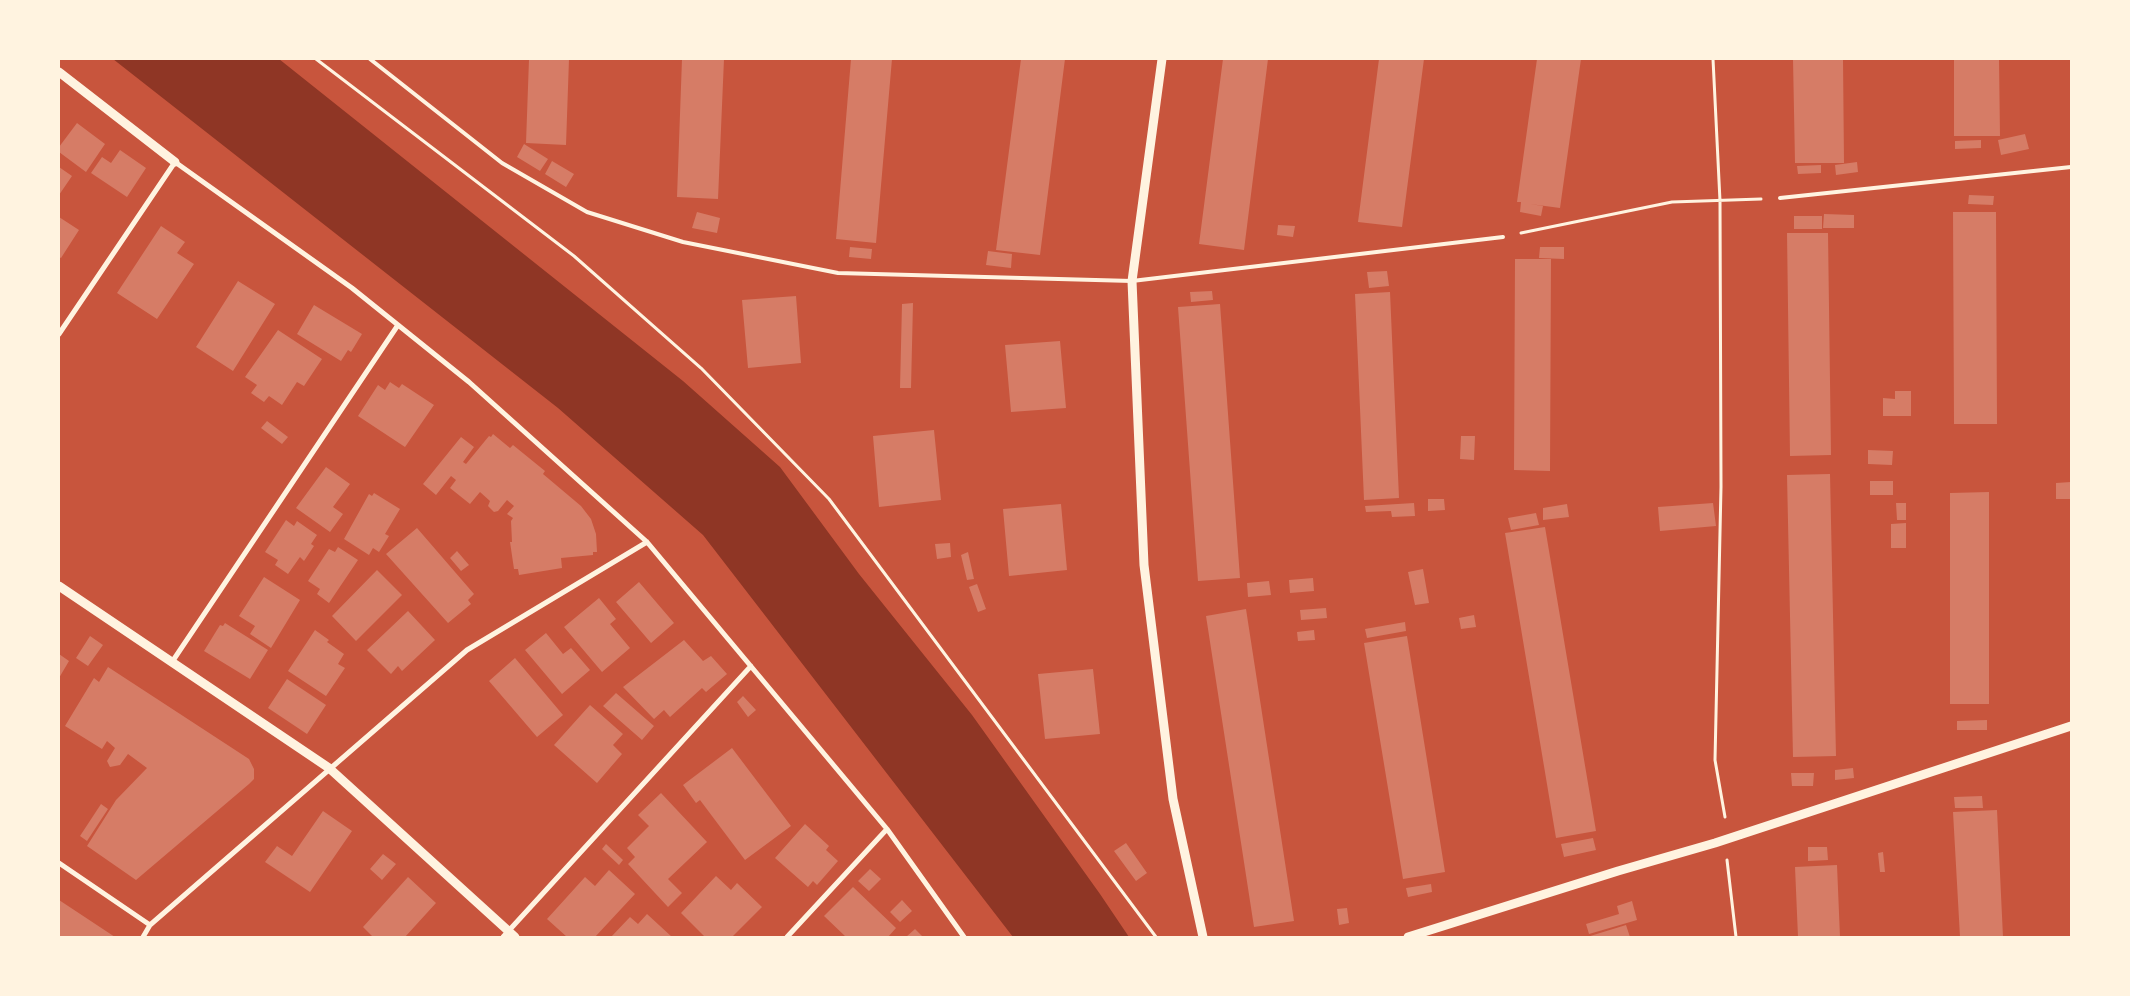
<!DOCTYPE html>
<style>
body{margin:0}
#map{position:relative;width:2130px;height:996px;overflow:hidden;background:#c8553d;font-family:Ubuntu,sans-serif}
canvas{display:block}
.frame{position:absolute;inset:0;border:60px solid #fff3e0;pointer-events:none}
</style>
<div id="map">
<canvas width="2130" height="996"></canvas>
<div class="frame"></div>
</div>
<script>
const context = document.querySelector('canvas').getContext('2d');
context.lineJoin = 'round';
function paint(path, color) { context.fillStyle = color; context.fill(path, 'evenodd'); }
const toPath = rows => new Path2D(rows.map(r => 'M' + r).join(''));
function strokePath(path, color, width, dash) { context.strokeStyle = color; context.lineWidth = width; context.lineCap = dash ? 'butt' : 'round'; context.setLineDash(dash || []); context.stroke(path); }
paint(toPath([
 [113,59,279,59,683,381,780,467,859,574,972,715,1100,894,1129,937,1013,937,703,535,558,408]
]), '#8f3625');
paint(toPath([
 [529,59,569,59,566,145,526,143],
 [682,59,724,59,718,199,677,197],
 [851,59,892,59,876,243,836,239],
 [1021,59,1065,59,1040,255,996,250],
 [1223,59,1268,59,1244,250,1199,244],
 [1379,59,1424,59,1402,227,1358,222],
 [1537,59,1581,59,1560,208,1530,204,1543,206,1541,216,1520,212,1521,202,1517,202],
 [1793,59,1843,59,1844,163,1795,163],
 [1954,59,1999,59,2000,136,1954,136],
 [77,123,105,144,86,172,59,152,59,147],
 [2025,134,2029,149,2001,155,1998,140],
 [1981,140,1981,148,1955,149,1955,141],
 [524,144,548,159,540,171,517,157],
 [120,150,146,168,127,197,91,173,102,157,111,163],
 [552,161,574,174,566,187,545,174],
 [1857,162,1858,172,1836,175,1835,165],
 [1821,165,1821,173,1798,174,1797,166],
 [59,167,72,176,59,195],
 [1969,195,1994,196,1993,205,1968,204],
 [697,212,720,218,717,233,692,228],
 [1953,212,1996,212,1997,424,1954,424],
 [1824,214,1854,215,1854,228,1823,228],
 [1794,216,1822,216,1822,229,1794,229],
 [59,217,79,230,61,258,59,257],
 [1278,225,1295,226,1293,237,1277,235],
 [161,226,185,242,177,253,194,264,157,319,117,293],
 [1787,233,1828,233,1831,455,1790,456],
 [850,247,872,249,871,259,849,257],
 [1540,247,1564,247,1564,259,1539,258],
 [988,251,1012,254,1011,268,986,265],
 [1515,259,1551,259,1550,471,1514,470],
 [1387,271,1389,286,1369,288,1367,272],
 [238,281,275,304,233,371,196,347],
 [1212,291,1213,300,1191,302,1190,292],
 [1390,292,1399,498,1364,500,1355,294],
 [796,296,801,363,748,368,742,300],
 [913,303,911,388,900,388,902,304],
 [1220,304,1240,578,1198,581,1178,307],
 [314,305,362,334,351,352,348,350,341,361,297,334],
 [278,330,322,359,304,386,297,382,282,405,269,396,264,402,251,393,257,385,245,377],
 [1060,341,1066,408,1011,412,1005,345],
 [390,382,399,388,402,384,434,405,405,447,358,416,378,385,385,390],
 [1895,391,1911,391,1911,416,1883,416,1883,398,1895,399],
 [267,421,288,437,282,444,261,428],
 [934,430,941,500,879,507,873,436],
 [493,434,510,448,513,445,545,471,543,474,581,506,591,519,596,534,597,552,593,552,593,555,561,558,562,568,519,575,518,569,514,569,510,542,512,542,511,521,513,518,507,514,514,506,507,500,498,511,494,512,488,506,490,501,480,492,470,504,450,488,456,480,451,476,436,495,423,484,461,437,474,447,463,462,466,464,489,436,491,437],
 [1461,436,1475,436,1474,460,1460,459],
 [1868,450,1893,451,1892,465,1868,464],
 [326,467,350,484,333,507,343,514,330,532,296,508],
 [1830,474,1836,756,1793,757,1787,475],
 [1870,481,1893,481,1893,495,1870,495],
 [2071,482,2071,499,2056,499,2056,483],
 [1989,492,1989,704,1950,704,1950,493],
 [374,493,400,509,385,534,389,536,379,552,373,548,369,555,344,539,369,494,372,496],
 [1428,499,1444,499,1445,510,1428,511],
 [1414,503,1415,516,1392,517,1391,511,1366,512,1365,506],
 [1713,503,1716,526,1660,531,1658,507],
 [1896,503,1906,503,1906,520,1897,520],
 [1061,504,1067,570,1009,576,1003,509],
 [1567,504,1569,517,1543,520,1543,508],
 [1536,513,1539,525,1511,530,1508,518],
 [286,520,294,526,297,521,317,535,311,544,314,546,304,561,300,557,288,574,275,565,278,560,265,552],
 [1906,523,1906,548,1891,548,1891,524],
 [1545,527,1596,831,1556,838,1505,533],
 [417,528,474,594,468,600,471,604,448,623,386,554],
 [950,543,951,557,937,559,935,544],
 [338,547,358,560,329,603,317,594,320,589,308,581,329,549,335,552],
 [457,551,469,565,461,571,450,558],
 [968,552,974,579,967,580,961,555],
 [1423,569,1429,603,1415,605,1408,572],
 [377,570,402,595,356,641,332,616],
 [264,577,300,600,271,648,250,634,255,626,239,616],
 [1313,578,1314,591,1290,593,1289,580],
 [1269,581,1271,595,1248,597,1247,583],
 [639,582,674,623,651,643,616,602],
 [977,584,986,609,978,612,969,587],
 [599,598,616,619,610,624,630,648,602,672,564,627],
 [1326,608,1327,618,1301,620,1300,610],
 [1246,609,1294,921,1254,927,1206,616],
 [408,611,435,640,402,671,398,666,391,674,367,650],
 [1474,615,1476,627,1461,629,1459,618],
 [1405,622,1406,631,1367,638,1365,629],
 [225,623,268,650,250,679,204,651,220,625,223,626],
 [315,630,329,640,327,642,344,654,338,664,345,668,326,696,288,671],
 [1314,630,1315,640,1298,641,1297,632],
 [546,633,563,654,571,648,590,670,562,694,525,650],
 [90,636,103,645,88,666,76,658],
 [1407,636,1445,872,1403,879,1364,643],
 [684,640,703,661,711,656,727,674,706,692,702,688,670,717,664,710,654,719,623,687],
 [59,654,69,661,59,678],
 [515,658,563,715,537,737,489,681],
 [108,667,249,759,254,769,254,779,249,784,136,880,87,846,116,800,147,768,128,754,120,765,110,767,107,761,115,748,107,741,102,749,65,726,94,678,99,682],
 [1093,669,1100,734,1045,739,1038,674],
 [287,679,326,705,307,734,268,708],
 [616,693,654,726,642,740,603,706],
 [743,696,756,710,748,717,737,702],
 [590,705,623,734,613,745,622,754,597,783,554,745],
 [1987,720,1987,730,1957,730,1957,721],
 [732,748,791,826,745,860,700,800,696,803,683,785],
 [1853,768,1854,778,1835,780,1835,770],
 [1791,773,1814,773,1813,786,1792,786],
 [661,793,707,842,668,879,682,893,668,907,628,864,635,857,627,848,649,826,638,815],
 [1982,796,1983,808,1955,808,1954,797],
 [101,804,108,809,87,841,80,836],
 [1997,810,2003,937,1960,937,1953,812],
 [323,811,352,831,310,892,265,862,277,846,292,856],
 [805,824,829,846,826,850,838,861,817,885,813,881,808,887,775,858],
 [1593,838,1596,850,1564,857,1561,844],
 [1126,843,1147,873,1136,881,1114,851],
 [606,844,623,860,619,865,602,849],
 [1808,847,1827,847,1828,860,1808,861],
 [1883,852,1885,872,1880,872,1878,853],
 [383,854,396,864,382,880,370,869],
 [1837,865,1840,937,1798,937,1795,867],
 [870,869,881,879,869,891,858,881],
 [609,870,635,894,595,937,567,937,547,919,585,877,595,886],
 [716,876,731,890,737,883,762,907,732,937,705,937,681,913],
 [408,877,436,903,405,937,373,937,363,927],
 [1431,884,1432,892,1408,897,1406,888],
 [853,887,896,928,888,937,846,937,824,916],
 [59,900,115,937,59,937],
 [902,900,912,911,900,922,890,912],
 [1632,901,1637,920,1589,934,1586,924,1619,914,1617,906],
 [1347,908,1349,923,1339,925,1337,909],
 [647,914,672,937,611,937,630,917,638,924],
 [1626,925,1630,937,1587,937],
 [915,929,923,937,906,937]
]), '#d67c66');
strokePath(toPath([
 [316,59,574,256,701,368,829,499,1156,937],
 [1713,59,1720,201,1721,487,1715,760,1725,817],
 [1521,233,1672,202,1761,199],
 [1727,860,1736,937]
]), '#fff3e0', 3);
strokePath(toPath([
 [370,59,502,163,587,212,683,242,838,273,1132,281,1503,237],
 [1780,198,2071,167]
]), '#fff3e0', 4);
strokePath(toPath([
 [59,334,175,162,352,288,469,382,647,542,887,829,964,937],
 [172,662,398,325],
 [59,863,150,925],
 [143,937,150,925,467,650,647,542],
 [503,937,751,666],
 [787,937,887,829]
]), '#fff3e0', 5);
strokePath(toPath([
 [1162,59,1132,281,1144,565,1173,799,1203,937],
 [59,72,175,162],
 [59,586,329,768,515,937],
 [1408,937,1618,871,1715,843,2071,726]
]), '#fff3e0', 9);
</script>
